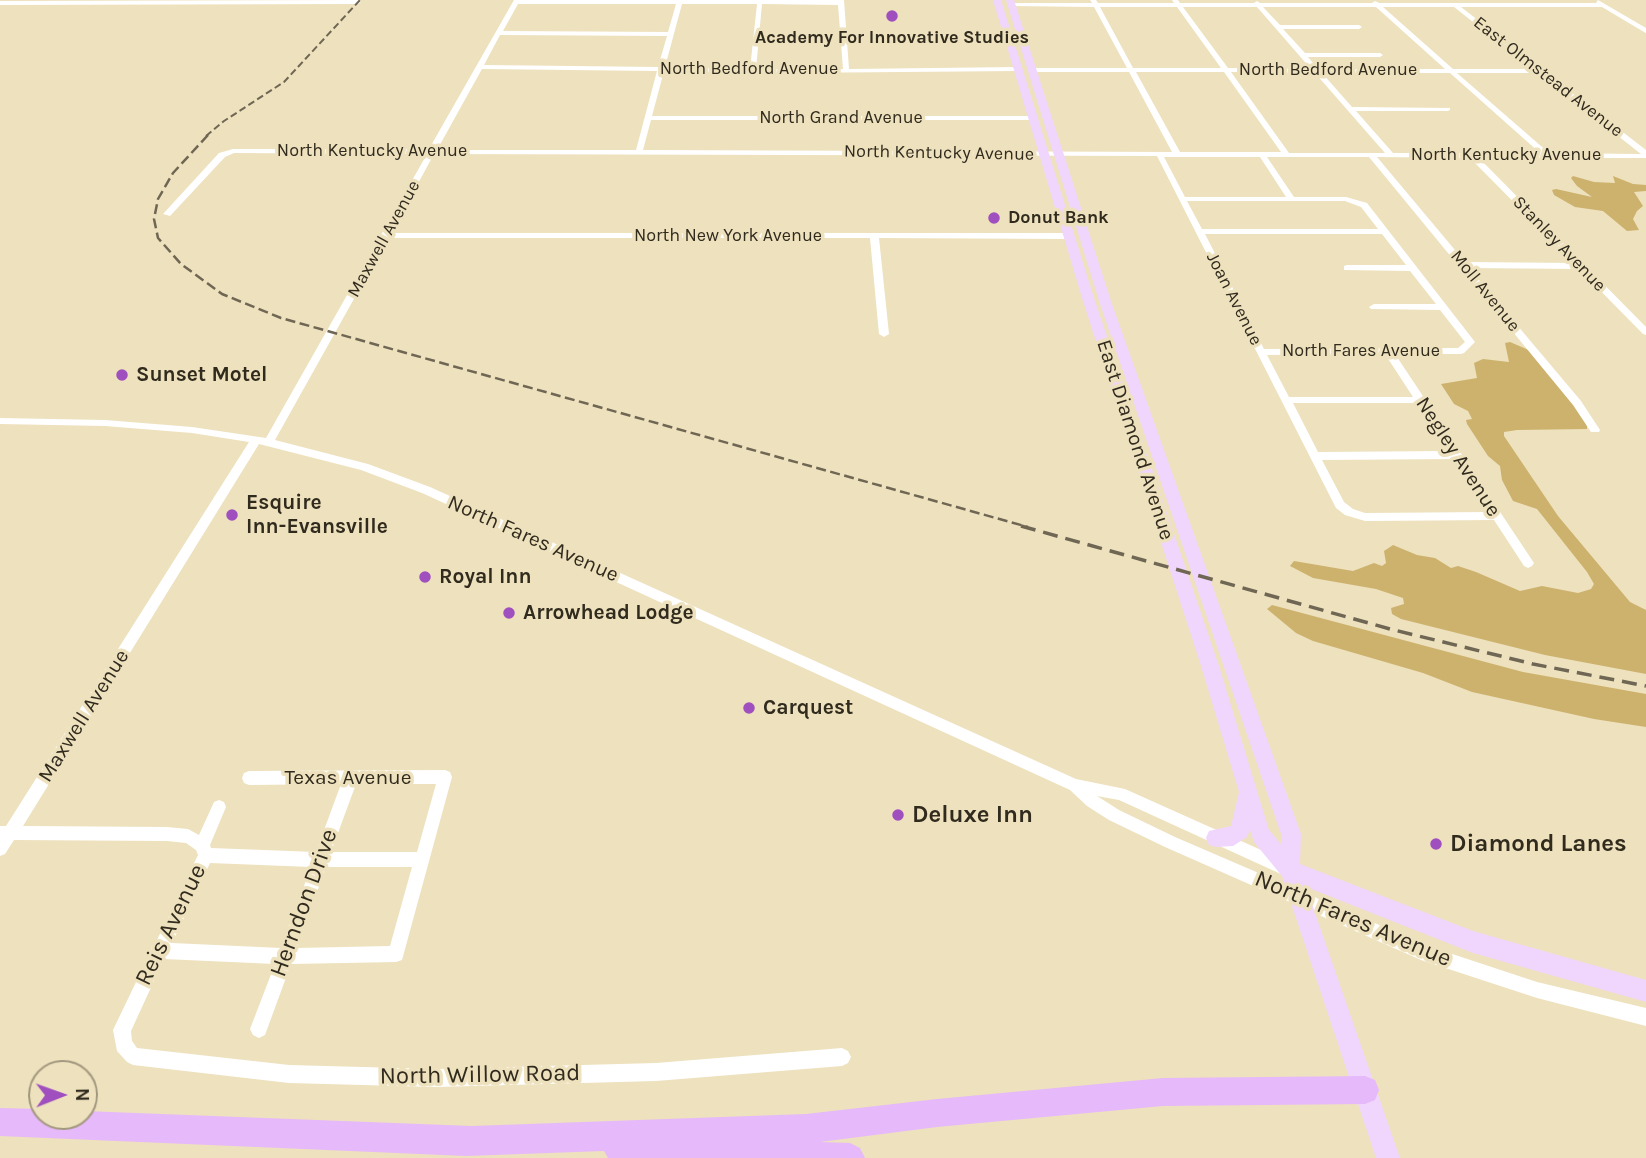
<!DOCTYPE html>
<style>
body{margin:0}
#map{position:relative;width:1646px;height:1158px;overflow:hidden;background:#eee1be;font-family:Karla,sans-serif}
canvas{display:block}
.north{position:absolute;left:28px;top:1060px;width:70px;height:70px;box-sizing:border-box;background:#eee1be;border:2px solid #a2987e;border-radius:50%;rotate:89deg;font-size:19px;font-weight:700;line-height:28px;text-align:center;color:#312b1e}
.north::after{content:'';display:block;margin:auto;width:24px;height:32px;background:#a04fbf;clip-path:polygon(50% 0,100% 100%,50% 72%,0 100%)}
</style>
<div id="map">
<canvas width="1646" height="1158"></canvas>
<div class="north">N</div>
</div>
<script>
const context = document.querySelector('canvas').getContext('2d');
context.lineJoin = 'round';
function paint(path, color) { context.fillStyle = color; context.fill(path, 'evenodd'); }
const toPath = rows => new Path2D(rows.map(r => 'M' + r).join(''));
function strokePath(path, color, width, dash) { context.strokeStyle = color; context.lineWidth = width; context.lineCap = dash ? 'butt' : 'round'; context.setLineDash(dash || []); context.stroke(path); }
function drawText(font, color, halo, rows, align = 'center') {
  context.font = font + ' Karla,sans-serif'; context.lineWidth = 7; context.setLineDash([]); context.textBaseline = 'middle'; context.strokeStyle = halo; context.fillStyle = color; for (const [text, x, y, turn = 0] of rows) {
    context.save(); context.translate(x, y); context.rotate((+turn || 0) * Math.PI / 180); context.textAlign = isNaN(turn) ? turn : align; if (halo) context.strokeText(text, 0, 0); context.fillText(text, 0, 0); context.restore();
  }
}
paint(toPath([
 [1573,176,1594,182,1615,183,1613,176,1633,184,1646,185,1646,191,1634,192,1643,206,1637,211,1633,219,1639,230,1627,231,1603,211,1575,207,1554,195,1552,190,1556,189,1592,197,1577,186,1571,178],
 [1510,342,1531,351,1582,412,1587,426,1587,429,1517,430,1504,432,1504,436,1558,516,1630,602,1646,610,1646,674,1545,655,1401,619,1392,614,1391,608,1404,604,1403,598,1376,589,1313,578,1290,566,1294,561,1353,571,1374,563,1382,566,1386,563,1384,551,1393,545,1417,555,1435,558,1451,568,1458,566,1476,572,1520,591,1542,586,1578,593,1591,589,1594,584,1587,572,1537,509,1513,501,1502,480,1500,466,1488,456,1467,424,1466,420,1472,419,1468,411,1454,404,1441,384,1477,378,1474,363,1483,359,1509,362,1505,343],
 [1272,605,1523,672,1646,694,1646,727,1594,719,1472,692,1423,673,1313,641,1296,633,1267,609]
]), '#cdb26d');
paint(toPath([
 [514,0,844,0,849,69,1018,67,1021,69,1018,71,785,73,664,71,652,116,1034,116,1038,118,1034,120,651,120,643,150,1172,152,1129,72,1032,72,1029,70,1032,68,1127,68,1094,7,1009,6,1011,3,1092,3,1090,0,1096,0,1098,3,1174,3,1172,0,1178,0,1180,3,1254,3,1257,1,1260,3,1372,3,1375,1,1379,3,1596,3,1598,0,1646,28,1646,33,1644,32,1602,7,1461,7,1646,150,1646,158,1479,158,1646,327,1646,335,1643,334,1579,269,1469,268,1581,401,1600,430,1599,432,1591,432,1573,405,1369,157,1267,157,1294,197,1346,197,1367,203,1475,342,1464,353,1461,354,1395,354,1532,560,1534,563,1532,566,1528,568,1524,566,1494,520,1365,521,1345,515,1336,508,1157,156,434,154,391,233,1069,233,1073,236,1069,239,879,238,889,334,884,337,879,334,870,238,388,238,275,440,368,464,430,487,1076,779,1125,789,1288,862,1291,867,1288,872,1283,875,1119,800,1097,796,1119,810,1175,837,1428,946,1537,982,1646,1008,1646,1026,1537,998,1421,960,1165,847,1109,820,1087,806,1070,790,422,493,361,470,259,444,23,826,167,827,188,829,199,835,214,802,219,800,224,802,226,807,210,845,211,848,316,852,341,784,249,785,244,783,242,778,244,773,249,771,445,770,450,772,452,777,402,960,396,962,291,964,265,1035,259,1038,253,1035,250,1029,275,964,164,959,131,1031,132,1041,137,1048,289,1065,436,1069,656,1063,842,1048,848,1051,851,1057,848,1063,842,1066,656,1081,436,1087,289,1083,133,1065,127,1062,117,1051,113,1030,150,953,152,945,155,944,198,855,196,850,186,843,167,841,14,840,5,854,0,856,0,826,6,826,249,442,192,433,105,426,0,424,0,418,105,420,192,427,266,438,427,154,234,153,225,157,170,216,163,214,219,153,233,149,429,149,514,0],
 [518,4,676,4,668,32,503,31,518,4],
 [682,4,757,4,750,69,665,67,682,4],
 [762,4,838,5,843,69,756,69,762,4],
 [1100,7,1177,7,1221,68,1133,68,1100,7],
 [1183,7,1257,7,1311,69,1228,68,1183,7],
 [1263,7,1376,7,1445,69,1318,69,1308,57,1380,57,1383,55,1380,53,1305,53,1283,29,1359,29,1362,27,1359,25,1280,25,1263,7],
 [1383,7,1454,7,1533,69,1453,69,1383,7],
 [500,35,667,36,658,67,484,65,500,35],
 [482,69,657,71,636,150,437,150,482,69],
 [1136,72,1224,72,1281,152,1180,152,1136,72],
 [1231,72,1315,73,1385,153,1289,153,1231,72],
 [1322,73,1450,73,1540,153,1393,153,1356,111,1448,111,1450,110,1450,108,1352,107,1322,73],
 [1457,73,1538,73,1641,154,1549,153,1457,73],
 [1164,157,1260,157,1286,197,1185,197,1164,157],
 [1377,157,1470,158,1574,263,1465,262,1377,157],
 [1187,201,1345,201,1361,207,1378,229,1202,229,1187,201],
 [1205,234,1382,234,1406,265,1347,265,1344,266,1344,270,1410,271,1436,304,1374,304,1369,307,1371,309,1440,310,1465,342,1458,348,1264,349,1205,234],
 [1385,354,1413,397,1289,397,1267,355,1385,354],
 [1293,403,1417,403,1449,451,1318,452,1293,403],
 [1454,459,1488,512,1365,513,1353,509,1344,502,1322,460,1454,459],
 [356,784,436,784,417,852,331,852,356,784],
 [210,863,311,867,281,948,172,943,210,863],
 [326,867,412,867,390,946,297,948,326,867],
 [0,1,358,0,361,2,358,4,0,5,0,1]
]), '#fff');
paint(toPath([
 [993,0,1001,0,1094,298,1219,666,1269,830,1281,844,1281,834,1100,304,1006,0,1014,0,1112,304,1301,834,1300,864,1473,931,1646,980,1646,1002,1473,953,1306,887,1400,1158,1376,1158,1282,876,1254,842,1250,830,1247,837,1233,846,1216,847,1209,845,1206,838,1209,831,1231,826,1239,792,1201,666,1082,298,993,0]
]), '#f0d5fc');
paint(toPath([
 [1365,1076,1375,1080,1379,1090,1375,1100,1365,1104,1163,1106,937,1127,820,1142,850,1143,860,1148,865,1158,608,1158,604,1151,466,1156,0,1136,0,1108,42,1109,42,1116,84,1116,84,1111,472,1126,806,1114,937,1099,1163,1078,1365,1076]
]), '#e6b9fa');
strokePath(toPath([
 [206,136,224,121,284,82,360,0]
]), '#6f6753', 2, [7, 3.5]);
strokePath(toPath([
 [208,135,173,173,158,199,154,219,158,238,181,264,222,294,281,318,1028,527]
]), '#6f6753', 2.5, [10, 4.5]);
strokePath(toPath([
 [1021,526,1390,629,1533,664,1646,686]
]), '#6f6753', 3.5, [15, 8]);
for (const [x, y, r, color] of [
 [892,16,7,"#a04fbf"],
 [994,218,7,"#a04fbf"],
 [122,375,7,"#a04fbf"],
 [232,515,7,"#a04fbf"],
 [425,577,7,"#a04fbf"],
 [509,613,7,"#a04fbf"],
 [749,708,7,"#a04fbf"],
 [898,815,7,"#a04fbf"],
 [1436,844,7,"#a04fbf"]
]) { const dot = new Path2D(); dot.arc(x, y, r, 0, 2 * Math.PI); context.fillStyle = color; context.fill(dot); strokePath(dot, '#eee1be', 2.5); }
drawText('bold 18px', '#312b1e', '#eee1be', [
 ["Academy For Innovative Studies",892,38],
 ["Donut Bank",1008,218,"left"]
]);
drawText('18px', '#312b1e', '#eee1be', [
 ["North Bedford Avenue",749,69],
 ["North Bedford Avenue",1328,70],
 ["East Olmstead Avenue",1548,77,38],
 ["North Grand Avenue",841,118],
 ["North Kentucky Avenue",372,151],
 ["North Kentucky Avenue",939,153,1],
 ["North Kentucky Avenue",1506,155],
 ["North New York Avenue",728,236],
 ["Maxwell Avenue",384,239,-61],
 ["Stanley Avenue",1559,244,46],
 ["Moll Avenue",1485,291,51],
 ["Joan Avenue",1234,299,63],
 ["North Fares Avenue",1361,351]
]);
drawText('bold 21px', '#312b1e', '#eee1be', [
 ["Sunset Motel",136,375],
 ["Esquire",246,503],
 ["Inn-Evansville",246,527],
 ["Royal Inn",439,577],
 ["Arrowhead Lodge",523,613],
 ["Carquest",763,708]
], 'left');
drawText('21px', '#312b1e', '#eee1be', [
 ["East Diamond Avenue",1135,440,72],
 ["Negley Avenue",1458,457,57],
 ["North Fares Avenue",533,539,24],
 ["Maxwell Avenue",84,716,-58],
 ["Texas Avenue",348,778]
]);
drawText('bold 24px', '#312b1e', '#eee1be', [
 ["Deluxe Inn",912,815],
 ["Diamond Lanes",1450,844]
], 'left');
drawText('24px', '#312b1e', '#eee1be', [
 ["Herndon Drive",304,903,-70],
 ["North Fares Avenue",1353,919,23],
 ["Reis Avenue",171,925,-64],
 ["North Willow Road",480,1075,-1]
]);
</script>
